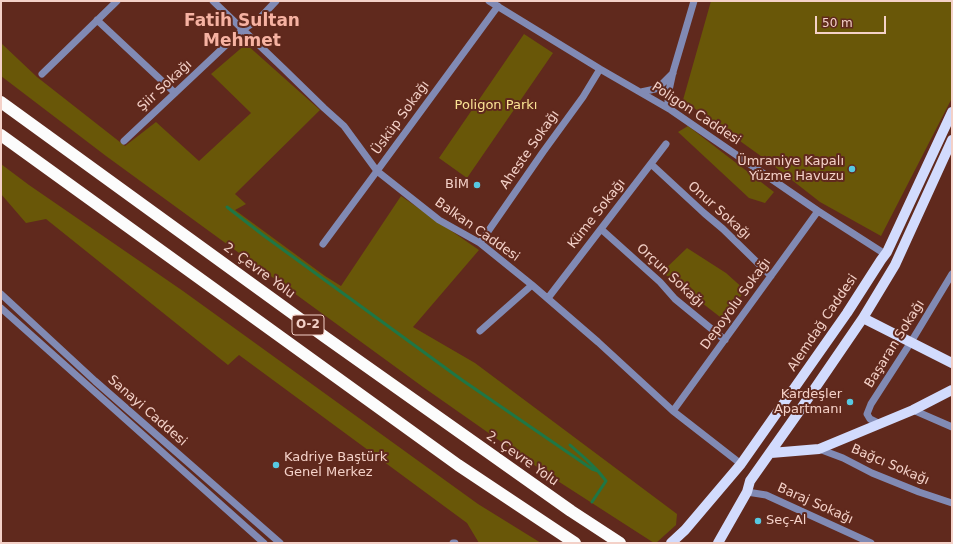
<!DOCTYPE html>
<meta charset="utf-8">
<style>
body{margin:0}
#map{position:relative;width:953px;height:544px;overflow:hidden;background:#60291d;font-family:"DejaVu Sans",sans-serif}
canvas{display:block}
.frame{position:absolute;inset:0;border:2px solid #f4d1c8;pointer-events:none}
.scale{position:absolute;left:815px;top:16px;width:71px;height:18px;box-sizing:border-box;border:2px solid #f4d1c8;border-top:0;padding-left:5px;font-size:12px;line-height:14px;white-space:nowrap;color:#f4d1c8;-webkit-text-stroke:3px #60291d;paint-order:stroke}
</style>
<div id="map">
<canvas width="953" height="544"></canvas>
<div class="frame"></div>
<div class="scale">50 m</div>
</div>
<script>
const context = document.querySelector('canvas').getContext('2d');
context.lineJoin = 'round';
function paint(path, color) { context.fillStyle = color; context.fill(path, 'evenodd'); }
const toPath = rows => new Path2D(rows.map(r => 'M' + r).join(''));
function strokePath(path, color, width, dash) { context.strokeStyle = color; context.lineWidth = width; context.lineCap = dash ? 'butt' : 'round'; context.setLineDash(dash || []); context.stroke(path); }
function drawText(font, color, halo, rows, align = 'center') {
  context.font = font + ' "DejaVu Sans",sans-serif'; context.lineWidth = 4; context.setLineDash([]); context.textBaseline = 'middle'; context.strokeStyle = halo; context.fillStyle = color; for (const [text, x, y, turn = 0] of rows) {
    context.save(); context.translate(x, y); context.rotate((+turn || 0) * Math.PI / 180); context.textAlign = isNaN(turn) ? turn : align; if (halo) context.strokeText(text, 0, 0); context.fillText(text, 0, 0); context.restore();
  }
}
paint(toPath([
 [711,1,952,1,952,96,951,100,881,236,820,202,765,159,683,100],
 [524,34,553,53,467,178,439,158],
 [1,43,37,77,125,146,156,122,199,161,251,113,211,74,246,44,320,110,235,194,246,204,235,210,325,276,341,286,401,196,479,250,413,327,475,363,677,514,676,525,656,543,654,543,550,476,423,387,106,156,1,76],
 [688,126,774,192,765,203,749,198,678,132],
 [1,164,29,185,183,291,478,504,541,543,479,543,467,523,239,355,228,365,46,219,26,223,1,194],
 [687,248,726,273,745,290,724,320,662,272]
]), '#695708');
strokePath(toPath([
 [227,207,263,235,462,380,592,469,598,471],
 [570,445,587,460,598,471,606,481,592,502]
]), '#1f7645', 3);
strokePath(toPath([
 [213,1,284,69,324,108,344,126,377,171,439,220,480,243,532,285,598,342,673,411,741,464],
 [489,1,600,69,671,110,818,211,885,254],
 [97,20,175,93],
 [42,74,117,1],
 [641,92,655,89,659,87,673,73],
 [671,110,668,104,668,95,673,72,694,1],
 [124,141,242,30,259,19,276,1],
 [651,164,704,213,723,229,771,276],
 [601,229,660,282,675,299,725,340],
 [480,243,543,152,583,97,600,69],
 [323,244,377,171,498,6],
 [1,294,95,381,280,543],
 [548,298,666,144],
 [1,308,264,543],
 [480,331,532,285],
 [913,410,952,427],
 [673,411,818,211],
 [878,423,870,419,867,414,871,404,911,342,952,274],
 [819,449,843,458,872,473,919,492,952,503],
 [747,492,766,495,871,543],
 [453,543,455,543]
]), '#818ab4', 7);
strokePath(toPath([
 [863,318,952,363],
 [771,453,819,449,913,410,952,390],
 [671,543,685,530,741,464,847,313,881,260,887,252,952,112],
 [718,543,747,492,750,481,798,413,863,318,895,265,952,140]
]), '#d2dbfd', 10);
strokePath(toPath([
 [1,102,325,337,571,511,620,543],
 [1,135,458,465,575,543]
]), '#fcfcfc', 12);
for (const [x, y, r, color] of [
 [852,169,4,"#57c9e2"],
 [477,185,4,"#57c9e2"],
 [850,402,4,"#57c9e2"],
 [276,465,4,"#57c9e2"],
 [758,521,4,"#57c9e2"]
]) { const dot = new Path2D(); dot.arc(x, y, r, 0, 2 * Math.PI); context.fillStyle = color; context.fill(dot); strokePath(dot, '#60291d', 1.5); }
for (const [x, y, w] of [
 [308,325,32]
]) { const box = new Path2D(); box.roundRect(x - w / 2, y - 10, w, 20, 3); context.fillStyle = '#60291d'; context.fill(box); strokePath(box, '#f4d1c8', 1); }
drawText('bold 12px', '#f4d1c8', null, [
 ["O-2",308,325]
]);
drawText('13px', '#f4d1c8', '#60291d', [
 ["Şiir Sokağı",165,86,-43],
 ["Poligon Caddesi",696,114,33],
 ["Üsküp Sokağı",401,118,-54],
 ["Aheste Sokağı",530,150,-55],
 ["Onur Sokağı",719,211,42],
 ["Küme Sokağı",597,214,-52],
 ["Balkan Caddesi",477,230,35],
 ["2. Çevre Yolu",259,271,36],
 ["Orçun Sokağı",670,276,43],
 ["Depoyolu Sokağı",736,304,-54],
 ["Alemdağ Caddesi",823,323,-56],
 ["Başaran Sokağı",895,344,-58],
 ["Sanayi Caddesi",147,411,41],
 ["2. Çevre Yolu",522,459,35],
 ["Bağcı Sokağı",890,465,23],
 ["Baraj Sokağı",815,504,24]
]);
drawText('13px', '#fae394', '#60291d', [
 ["Poligon Parkı",496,106]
]);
drawText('13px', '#f4d1c8', '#60291d', [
 ["Ümraniye Kapalı",844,162],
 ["Yüzme Havuzu",844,177],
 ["BİM",469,185],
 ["Kardeşler",842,395],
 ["Apartmanı",842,410],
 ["Kadriye Baştürk",284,458,"left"],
 ["Genel Merkez",284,473,"left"],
 ["Seç-Al",766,521,"left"]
], 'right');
drawText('bold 17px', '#f6b2a2', '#60291d', [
 ["Fatih Sultan",242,22],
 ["Mehmet",242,42]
]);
</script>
